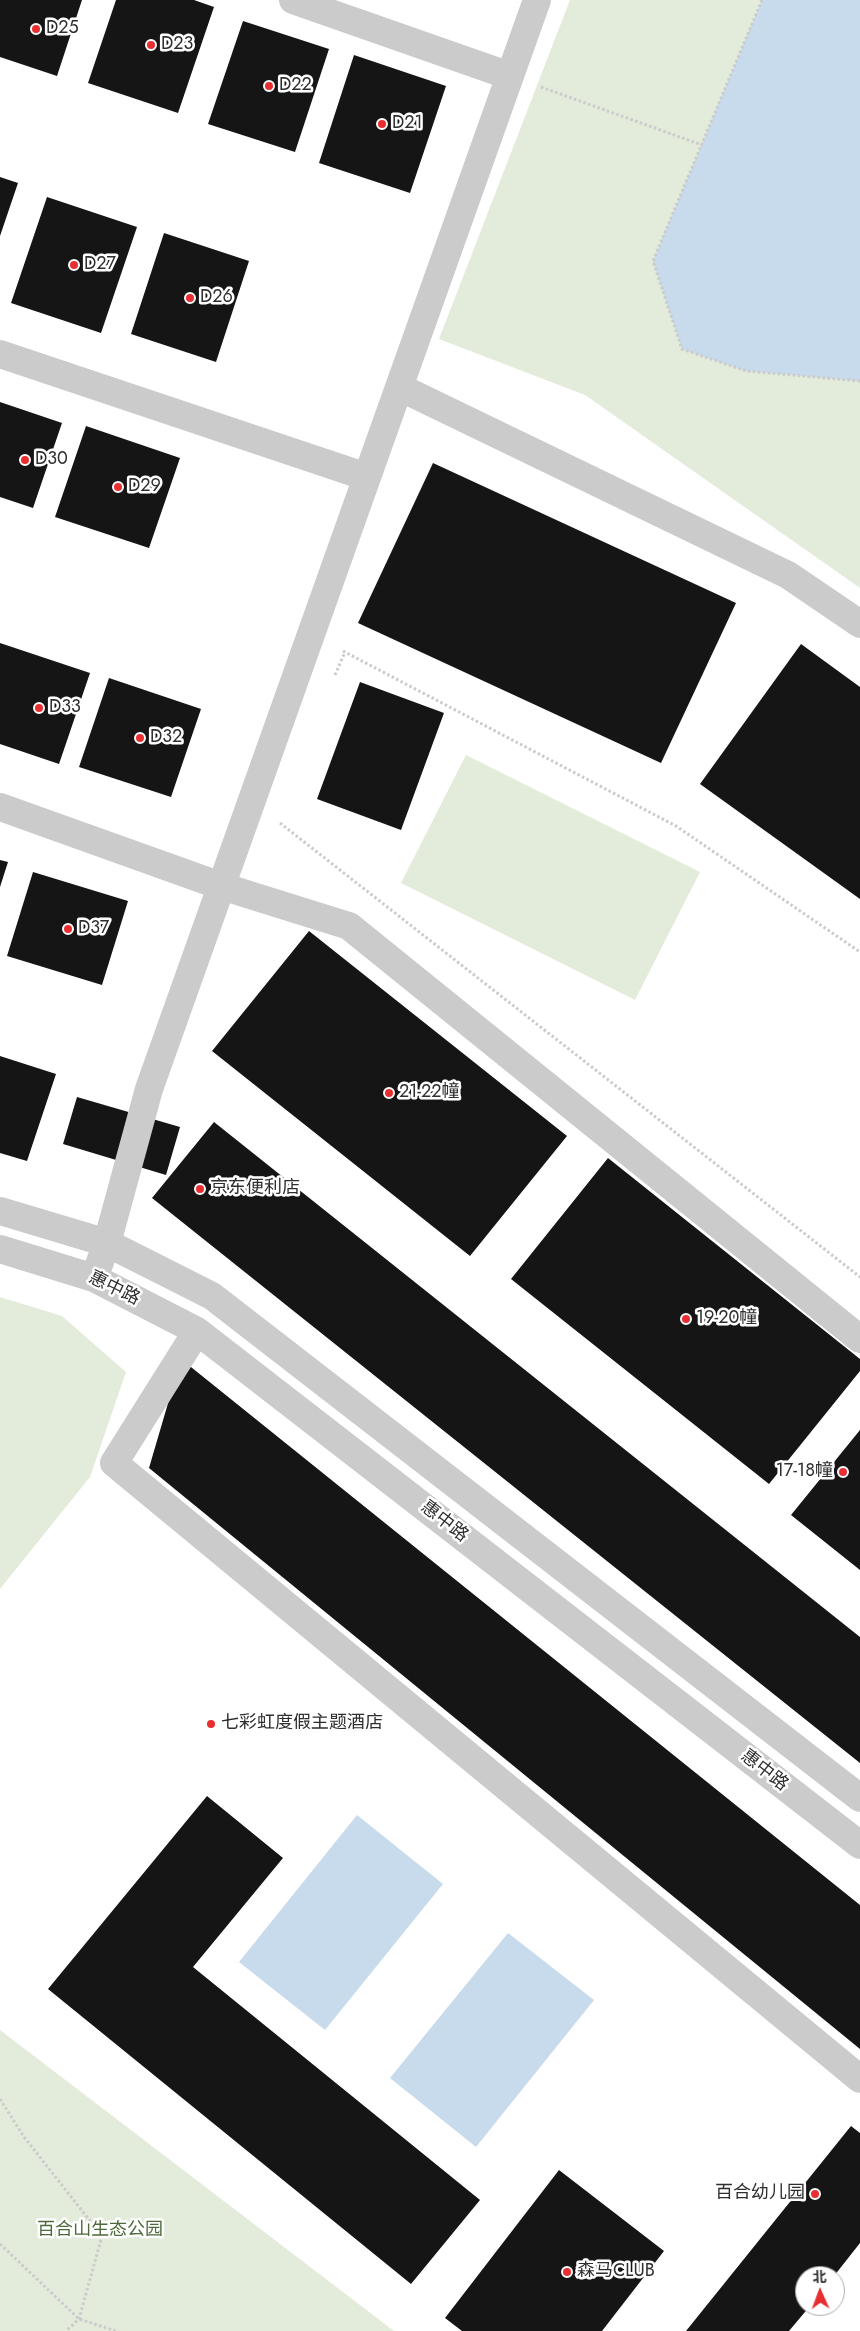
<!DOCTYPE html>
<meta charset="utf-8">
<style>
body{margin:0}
#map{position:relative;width:860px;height:2331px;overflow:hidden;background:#fff;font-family:Jost,"Noto Sans SC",sans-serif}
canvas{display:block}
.north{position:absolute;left:795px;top:2266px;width:50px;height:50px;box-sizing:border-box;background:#fff;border:1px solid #ababab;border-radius:50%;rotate:358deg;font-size:14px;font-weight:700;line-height:20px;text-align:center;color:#2e2e2e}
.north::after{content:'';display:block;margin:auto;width:18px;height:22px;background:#e72e31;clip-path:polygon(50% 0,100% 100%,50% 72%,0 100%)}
</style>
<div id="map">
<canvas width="860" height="2331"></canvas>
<div class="north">北</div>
</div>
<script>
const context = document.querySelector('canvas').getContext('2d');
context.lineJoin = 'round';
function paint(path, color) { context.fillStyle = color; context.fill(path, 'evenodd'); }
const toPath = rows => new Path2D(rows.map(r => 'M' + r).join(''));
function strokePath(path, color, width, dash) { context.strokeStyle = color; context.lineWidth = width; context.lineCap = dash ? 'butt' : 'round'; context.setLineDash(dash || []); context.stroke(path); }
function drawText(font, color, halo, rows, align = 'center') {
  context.font = font + ' Jost,"Noto Sans SC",sans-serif'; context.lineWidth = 5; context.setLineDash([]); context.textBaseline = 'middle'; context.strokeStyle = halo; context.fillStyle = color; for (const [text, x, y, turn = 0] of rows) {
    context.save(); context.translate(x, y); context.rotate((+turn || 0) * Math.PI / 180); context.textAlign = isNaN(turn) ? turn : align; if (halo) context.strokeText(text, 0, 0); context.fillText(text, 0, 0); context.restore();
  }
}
paint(toPath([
 [570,0,860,0,860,588,585,395,439,339],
 [466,755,700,872,635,1000,401,883],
 [0,1297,62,1316,126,1372,90,1477,0,1589],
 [0,2030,394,2331,0,2331]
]), '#e3ecdb');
paint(toPath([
 [762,0,860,0,860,381,746,371,682,349,653,261],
 [357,1815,443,1884,325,2030,239,1962],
 [508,1933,594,2000,476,2147,390,2078]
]), '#c7dbec');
paint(toPath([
 [0,0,82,0,57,76,0,57],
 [116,0,194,0,214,7,178,113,88,83],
 [243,21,329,49,295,152,208,124],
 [354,55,446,86,410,193,319,163],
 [0,177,18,183,0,236],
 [47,197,137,227,101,333,11,303],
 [164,233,249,261,216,362,131,334],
 [0,402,62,423,33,508,0,497],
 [86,426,180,458,149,548,55,517],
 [433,463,736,603,661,763,358,623],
 [0,643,90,673,59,764,0,744],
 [801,644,860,687,860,899,700,784],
 [109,678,201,709,171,797,79,767],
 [360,682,444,713,401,830,317,799],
 [0,860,8,862,0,887],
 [33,872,128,901,102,985,7,956],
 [309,931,567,1136,470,1256,212,1051],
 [0,1056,56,1074,27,1161,0,1153],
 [77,1097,180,1127,166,1175,63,1144],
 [214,1122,860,1637,860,1763,152,1198],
 [608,1158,860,1359,860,1371,769,1484,511,1279],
 [181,1359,860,1905,860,2049,149,1468],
 [860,1430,860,1570,791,1515],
 [207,1796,283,1858,193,1967,480,2200,411,2284,48,1989],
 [851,2126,860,2133,860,2243,834,2276,805,2276,805,2306,810,2306,789,2331,686,2331],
 [559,2170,664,2251,602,2331,462,2331,445,2318]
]), '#151515');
strokePath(toPath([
 [762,0,653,261,682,349,746,371,860,381],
 [541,87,702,145],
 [343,651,676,826,860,952],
 [335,675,345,652],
 [280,823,860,1277],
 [0,2099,24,2137,102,2236,79,2319,66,2331],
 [0,2244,79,2319,116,2331]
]), '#cbcbcb', 3, [2.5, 2.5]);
strokePath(toPath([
 [293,0,510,76],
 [0,354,367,477],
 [399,387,788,575,860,624],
 [0,807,221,886,349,926,860,1339],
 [0,1211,107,1243,212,1296,860,1798],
 [0,1249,94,1278,197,1331,860,1845],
 [94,1278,107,1243,149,1089,537,0],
 [197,1331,114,1463,860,2079]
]), '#cbcbcb', 28);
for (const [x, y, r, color] of [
 [36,29,5,"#e72e31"],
 [151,45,5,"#e72e31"],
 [269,86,5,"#e72e31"],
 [382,124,5,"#e72e31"],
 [74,265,5,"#e72e31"],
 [190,298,5,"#e72e31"],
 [25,460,5,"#e72e31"],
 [118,487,5,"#e72e31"],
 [39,708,5,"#e72e31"],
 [140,738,5,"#e72e31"],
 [68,929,5,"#e72e31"],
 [389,1093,5,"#e72e31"],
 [200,1189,5,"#e72e31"],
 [686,1319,5,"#e72e31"],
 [843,1472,5,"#e72e31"],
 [211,1724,5,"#e72e31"],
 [815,2194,5,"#e72e31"],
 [567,2272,5,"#e72e31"]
]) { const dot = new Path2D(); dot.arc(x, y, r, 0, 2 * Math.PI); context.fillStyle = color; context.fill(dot); strokePath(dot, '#fff', 2); }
drawText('18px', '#2e2e2e', '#fff', [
 ["D25",46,29],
 ["D23",161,45],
 ["D22",279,86],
 ["D21",392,124],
 ["D27",84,265],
 ["D26",200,298],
 ["D30",35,460],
 ["D29",128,487],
 ["D33",49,708],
 ["D32",150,738],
 ["D37",78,929],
 ["21-22幢",399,1093],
 ["京东便利店",210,1189],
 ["19-20幢",696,1319],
 ["17-18幢",833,1472,"right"],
 ["七彩虹度假主题酒店",221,1724],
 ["百合幼儿园",805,2194,"right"],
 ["森马CLUB",577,2272]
], 'left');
drawText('18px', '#2e2e2e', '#fff', [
 ["惠中路",114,1289,26],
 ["惠中路",444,1522,38],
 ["惠中路",764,1771,38]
]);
drawText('18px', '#4e6a3b', '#fff', [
 ["百合山生态公园",100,2231]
]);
</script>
